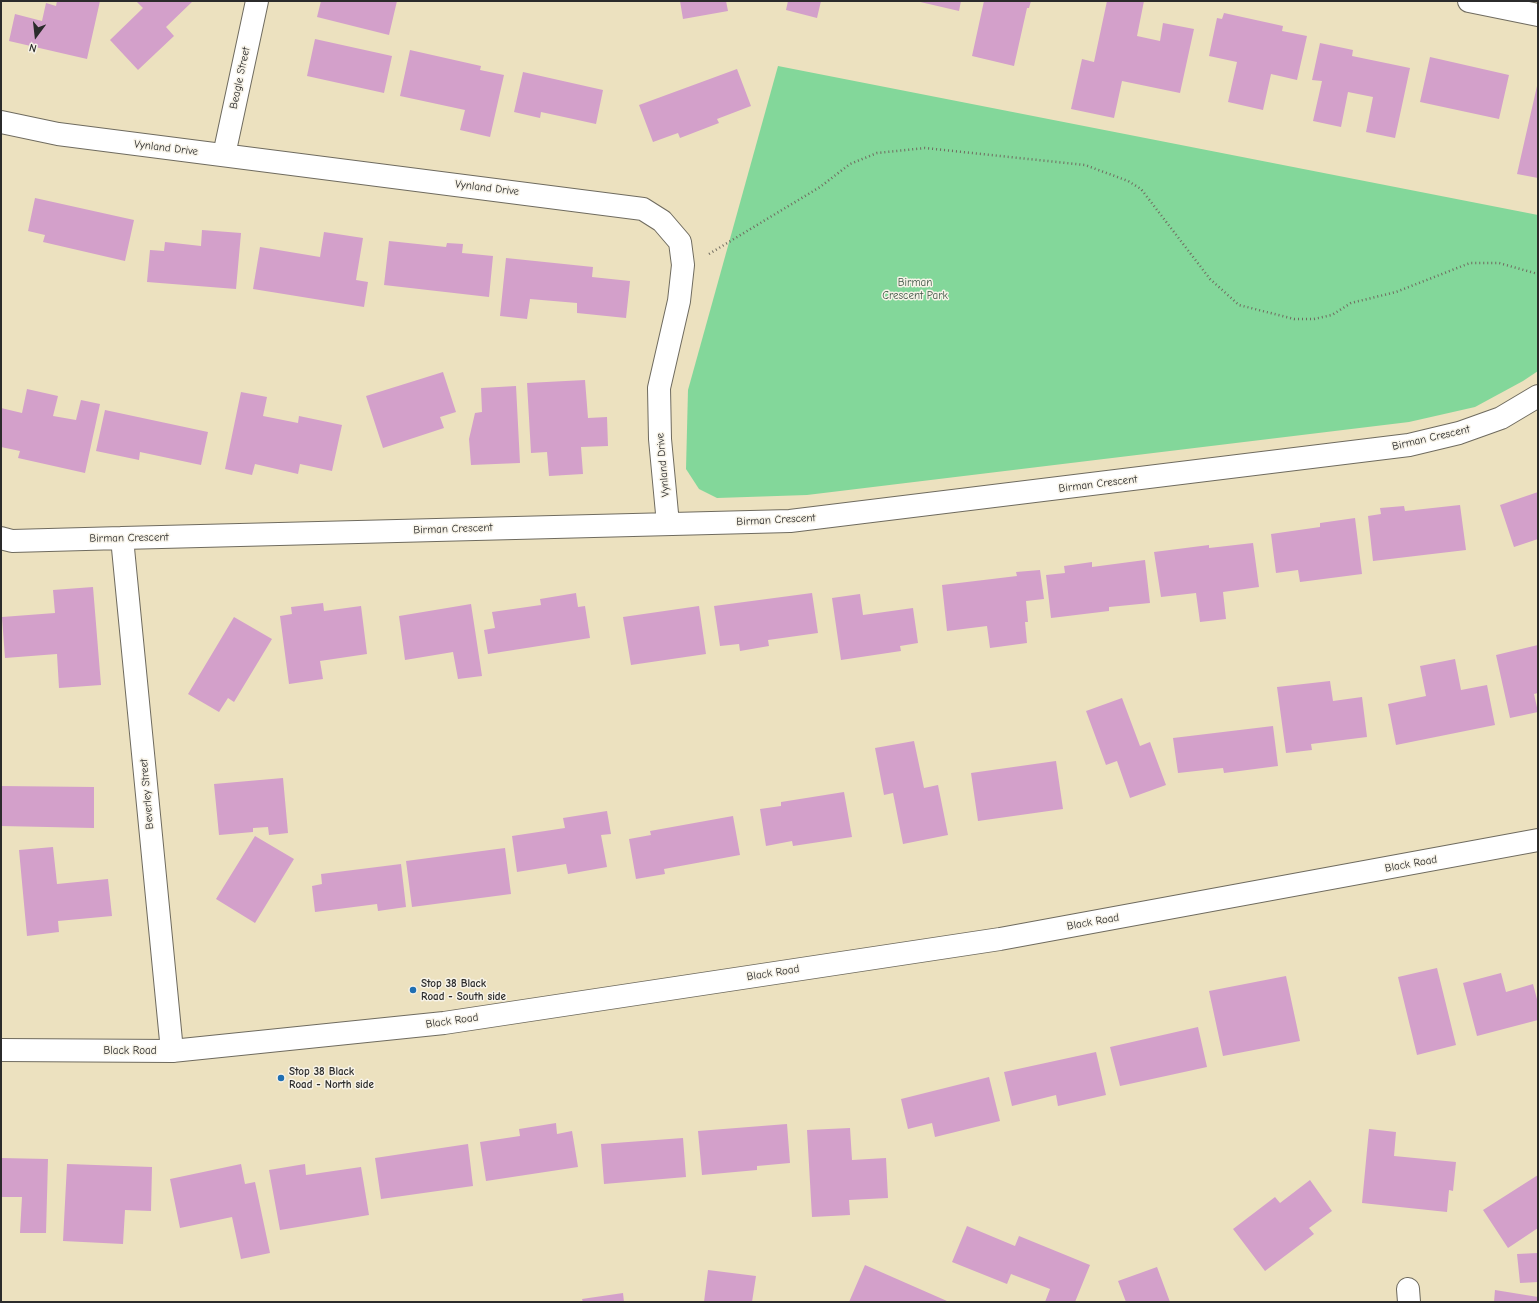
<!DOCTYPE html>
<style>
body{margin:0}
#map{position:relative;width:1539px;height:1303px;overflow:hidden;background:#ece1bf;font-family:"Comic Neue",sans-serif}
canvas{display:block}
.frame{position:absolute;inset:0;border:2px solid #2b2b2b;pointer-events:none}
.north{position:absolute;left:16px;top:16px;width:40px;height:40px;-webkit-text-stroke:3px #f7f3e8;paint-order:stroke;rotate:195deg;font-size:11px;font-weight:700;line-height:16px;text-align:center;color:#2b2b2b}
.north::after{content:'';display:block;margin:auto;width:14px;height:18px;background:#2b2b2b;clip-path:polygon(50% 0,100% 100%,50% 72%,0 100%)}
</style>
<div id="map">
<canvas width="1539" height="1303"></canvas>
<div class="frame"></div>
<div class="north">N</div>
</div>
<script>
const context = document.querySelector('canvas').getContext('2d');
context.lineJoin = 'round';
function paint(path, color) { context.fillStyle = color; context.fill(path, 'evenodd'); }
const toPath = rows => new Path2D(rows.map(r => 'M' + r).join(''));
function strokePath(path, color, width, dash) { context.strokeStyle = color; context.lineWidth = width; context.lineCap = dash ? 'butt' : 'round'; context.setLineDash(dash || []); context.stroke(path); }
function drawText(font, color, halo, rows, align = 'center') {
  context.font = font + ' "Comic Neue",sans-serif'; context.lineWidth = 3; context.setLineDash([]); context.textBaseline = 'middle'; context.strokeStyle = halo; context.fillStyle = color; for (const [text, x, y, turn = 0] of rows) {
    context.save(); context.translate(x, y); context.rotate((+turn || 0) * Math.PI / 180); context.textAlign = isNaN(turn) ? turn : align; if (halo) context.strokeText(text, 0, 0); context.fillText(text, 0, 0); context.restore();
  }
}
paint(toPath([
 [778,66,1538,215,1538,371,1523,381,1475,407,1409,422,807,495,717,498,699,489,686,469,688,390]
]), '#83d79a');
paint(toPath([
 [57,1,100,1,87,59,9,41,15,14,42,21,46,3,56,6],
 [136,1,193,1,166,27,174,36,138,70,110,40,143,8],
 [321,1,397,1,389,35,317,17],
 [680,1,726,1,728,11,683,19],
 [788,1,821,1,817,18,786,10],
 [916,1,961,1,959,11],
 [984,1,1031,1,1029,8,1027,8,1014,66,972,56],
 [1107,1,1144,1,1137,36,1160,41,1163,23,1194,29,1180,93,1122,81,1114,118,1071,109,1082,59,1094,62],
 [1224,13,1283,26,1282,31,1307,36,1297,80,1271,74,1263,110,1228,102,1237,62,1209,56,1217,18,1222,19],
 [315,39,392,56,384,93,307,76],
 [1320,43,1353,50,1352,56,1410,68,1395,138,1366,132,1373,97,1348,92,1341,127,1313,121,1322,81,1312,80],
 [410,50,481,66,480,70,504,75,490,137,460,130,465,110,400,96],
 [1430,57,1509,75,1499,119,1420,102],
 [737,69,751,106,717,119,719,123,680,138,678,133,653,142,639,105],
 [523,72,603,90,596,124,541,112,540,118,514,112],
 [1537,86,1538,86,1538,178,1517,174],
 [35,198,134,220,125,261,43,242,45,235,28,231],
 [202,230,241,233,236,289,147,282,150,250,164,251,165,242,201,246],
 [324,232,363,238,356,280,368,282,364,307,253,289,260,247,320,257],
 [389,241,446,247,447,243,463,244,462,253,493,256,489,297,384,285],
 [506,258,593,267,592,277,630,281,626,318,577,313,577,303,530,299,527,319,500,316],
 [443,372,456,412,440,417,444,428,383,448,366,396],
 [585,380,588,418,607,417,608,446,581,447,583,474,549,476,547,452,531,453,527,383],
 [516,386,520,463,471,465,469,439,475,413,482,412,481,388],
 [27,389,58,396,53,416,76,420,81,400,100,404,85,473,18,458,20,451,1,447,1,408,22,413],
 [241,392,267,397,263,416,298,423,299,416,342,425,332,471,300,464,298,474,255,464,252,475,225,469],
 [105,410,208,432,201,465,140,452,139,460,96,451],
 [1538,492,1538,539,1514,547,1500,505],
 [1460,505,1466,550,1373,561,1368,516,1381,514,1380,508,1404,506,1405,511],
 [1355,518,1362,574,1300,582,1298,570,1276,573,1271,534,1320,527,1320,523],
 [1253,543,1259,587,1223,592,1226,619,1200,622,1196,593,1161,597,1154,552,1209,545,1209,548],
 [1145,560,1150,603,1109,607,1109,611,1051,618,1046,575,1065,573,1064,566,1092,562,1092,567],
 [1040,570,1044,599,1026,601,1028,622,1025,622,1027,643,990,648,987,626,947,631,942,585,1017,576,1016,572],
 [93,587,101,685,59,688,57,654,5,658,2,617,55,613,53,590],
 [576,593,578,607,585,606,590,638,488,654,484,630,495,628,492,612,541,605,540,599],
 [812,593,818,633,768,640,769,646,740,651,739,644,720,646,714,606],
 [860,594,863,615,913,608,918,643,900,646,901,651,841,660,832,598],
 [323,603,324,611,361,606,367,654,320,661,323,679,289,684,280,616,292,614,291,607],
 [471,604,482,676,458,679,453,652,405,660,399,616],
 [699,606,706,654,631,665,623,617],
 [234,617,272,639,234,702,228,698,219,712,188,694],
 [1538,645,1538,693,1534,694,1538,712,1510,718,1496,655],
 [1455,659,1461,690,1487,685,1495,725,1396,745,1388,704,1426,696,1420,666],
 [1330,681,1333,701,1362,697,1367,737,1311,744,1312,750,1286,753,1277,687],
 [1122,698,1140,746,1150,742,1166,785,1130,798,1117,761,1106,765,1086,711],
 [1273,726,1278,766,1224,773,1223,768,1178,773,1173,738],
 [914,741,924,788,938,785,948,835,903,844,893,793,884,795,875,748],
 [1056,761,1063,809,978,821,971,773],
 [283,778,288,833,269,835,268,827,253,828,253,832,219,835,214,784],
 [1,786,94,787,94,828,1,826],
 [844,792,852,837,793,846,792,841,766,846,760,809,781,806,781,802],
 [607,811,611,834,601,835,607,867,568,874,566,864,517,872,512,836,565,828,563,818],
 [733,816,740,855,664,869,665,874,636,879,629,839,651,835,650,831],
 [255,836,294,859,255,923,216,899],
 [53,847,57,884,108,879,112,916,58,921,59,932,27,936,19,850],
 [505,848,511,894,412,907,406,861],
 [401,864,406,907,378,911,377,904,315,912,312,886,322,884,321,874],
 [1437,968,1456,1045,1417,1055,1398,977],
 [1501,973,1506,992,1533,984,1538,1003,1538,1020,1477,1036,1463,983],
 [1286,976,1300,1041,1223,1056,1209,991],
 [1198,1027,1207,1067,1120,1086,1110,1047],
 [1096,1052,1106,1095,1058,1106,1056,1095,1012,1106,1004,1072],
 [989,1077,1000,1121,935,1137,932,1123,908,1129,901,1099],
 [556,1123,557,1134,572,1131,578,1167,486,1181,480,1142,520,1136,519,1129],
 [787,1124,790,1163,757,1166,757,1170,702,1175,698,1131],
 [850,1128,852,1160,886,1158,888,1198,849,1200,850,1215,812,1217,807,1130],
 [1369,1129,1396,1132,1394,1156,1456,1162,1453,1191,1449,1190,1447,1212,1362,1203],
 [683,1138,686,1177,604,1184,601,1144],
 [468,1144,473,1186,381,1199,375,1158],
 [1,1158,48,1159,46,1233,20,1233,22,1197,1,1197],
 [67,1164,152,1167,151,1211,125,1210,123,1244,63,1241],
 [241,1164,245,1184,255,1182,270,1253,241,1259,232,1217,180,1228,170,1179],
 [305,1164,306,1175,361,1167,369,1215,280,1230,269,1170],
 [1538,1175,1538,1228,1508,1248,1483,1210],
 [1310,1180,1332,1211,1309,1228,1314,1234,1265,1271,1233,1229,1275,1197,1280,1203],
 [967,1226,1015,1246,1019,1236,1090,1265,1075,1302,1045,1302,1050,1289,1011,1274,1007,1284,952,1262],
 [1538,1253,1538,1282,1520,1283,1517,1254],
 [865,1265,947,1301,946,1302,849,1302],
 [1157,1267,1170,1302,1126,1302,1118,1281],
 [708,1270,756,1276,752,1302,704,1302],
 [1495,1290,1538,1297,1538,1302,1494,1302],
 [623,1293,624,1302,583,1302,582,1299]
]), '#d3a0ca');
const street = toPath([
 [1469,1,1538,15],
 [1,122,58,134,643,209,662,221,680,242,683,265,679,301,659,388,660,439,668,524],
 [224,155,257,1],
 [1,538,12,541,122,538,790,521,1409,445,1459,433,1501,418,1538,396],
 [122,538,172,1051],
 [1408,1289,1409,1302]
]);
const secondary = toPath([
 [1,1050,172,1051,444,1023,1000,939,1538,840]
]);
strokePath(street, '#6f6b5f', 24);
strokePath(secondary, '#6f6b5f', 24);
strokePath(toPath([
 [709,254,820,187,850,164,877,153,925,148,1085,165,1128,181,1141,189,1210,279,1239,305,1294,319,1314,319,1332,315,1351,303,1396,292,1470,263,1499,263,1538,274]
]), '#6f6b5f', 2.5, [1, 3]);
strokePath(street, '#fff', 22);
strokePath(secondary, '#fff', 22);
for (const [x, y, r, color] of [
 [413,990,4,"#1f6fb2"],
 [281,1078,4,"#1f6fb2"]
]) { const dot = new Path2D(); dot.arc(x, y, r, 0, 2 * Math.PI); context.fillStyle = color; context.fill(dot); strokePath(dot, '#f7f3e8', 1.5); }
drawText('11px', '#2b2b2b', '#f7f3e8', [
 ["Beagle Street",240,78,-78],
 ["Vynland Drive",166,148,7],
 ["Vynland Drive",487,188,7],
 ["Birman Crescent",1431,438,-13],
 ["Vynland Drive",663,465,-95],
 ["Birman Crescent",1098,484,-7],
 ["Birman Crescent",776,520,-3],
 ["Birman Crescent",453,529,-2],
 ["Birman Crescent",129,538,-1],
 ["Beverley Street",147,794,-95],
 ["Black Road",1411,864,-10],
 ["Black Road",1093,922,-10],
 ["Black Road",773,973,-9],
 ["Black Road",452,1021,-8],
 ["Black Road",130,1051]
]);
drawText('11px', '#415647', '#f7f3e8', [
 ["Birman",915,283],
 ["Crescent Park",915,296]
]);
drawText('bold 11px', '#2b2b2b', '#f7f3e8', [
 ["Stop 38 Black",421,984],
 ["Road - South side",421,997],
 ["Stop 38 Black",289,1072],
 ["Road - North side",289,1085]
], 'left');
</script>
